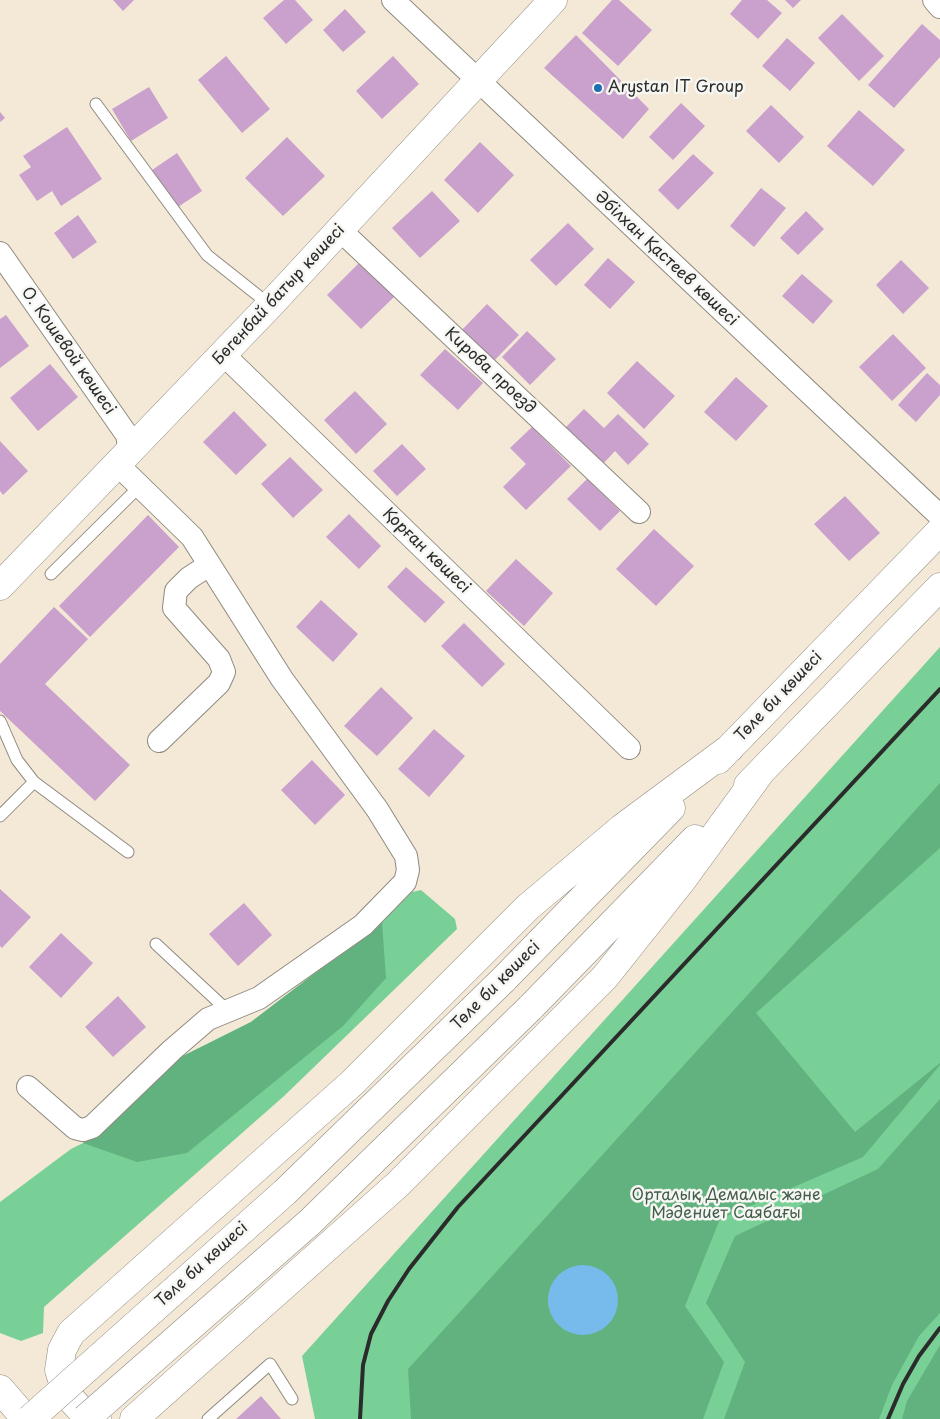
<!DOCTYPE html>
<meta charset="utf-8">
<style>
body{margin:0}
canvas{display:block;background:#f3e9d6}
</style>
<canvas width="940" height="1419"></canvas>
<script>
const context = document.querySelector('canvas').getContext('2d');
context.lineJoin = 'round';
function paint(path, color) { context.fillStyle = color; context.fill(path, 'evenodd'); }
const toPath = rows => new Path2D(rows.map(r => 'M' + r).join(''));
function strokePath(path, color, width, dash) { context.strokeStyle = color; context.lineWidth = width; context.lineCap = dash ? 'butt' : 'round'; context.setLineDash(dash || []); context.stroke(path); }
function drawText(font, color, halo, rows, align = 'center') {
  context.font = font + ' "Playpen Sans",sans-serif'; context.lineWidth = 5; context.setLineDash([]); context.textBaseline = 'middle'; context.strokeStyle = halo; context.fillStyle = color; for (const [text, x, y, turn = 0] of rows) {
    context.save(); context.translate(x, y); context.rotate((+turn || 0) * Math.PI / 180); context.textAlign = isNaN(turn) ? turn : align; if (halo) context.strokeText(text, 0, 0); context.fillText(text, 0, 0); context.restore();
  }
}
paint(toPath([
 [940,647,940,1419,315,1419,302,1356],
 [421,890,455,919,457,929,283,1097,44,1307,43,1333,21,1341,0,1333,0,1202,71,1149,83,1143,181,1057,251,1022,382,922,412,892]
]), '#78d096');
paint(toPath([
 [940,783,940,848,756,1013,855,1132,940,1063,940,1065,863,1157,720,1219,685,1306,724,1362,703,1419,411,1419,408,1369],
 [582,1265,565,1331,551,1314,548,1304,549,1293,560,1274,570,1268],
 [382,922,386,978,343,1026,187,1153,137,1162,83,1143,181,1057,251,1022],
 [940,1099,940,1313,919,1336,892,1385,879,1419,724,1419,745,1362,706,1303,735,1236,878,1169],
 [940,1345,940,1419,902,1419,907,1401]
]), '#62b27f');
paint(toPath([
 '548 1300a35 35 0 1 1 70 0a35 35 0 1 1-70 0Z'
]), '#77baec');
paint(toPath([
 [113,0,134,0,123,11],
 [284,0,295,0,313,20,286,44,263,18],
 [612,0,619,0,652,30,618,66,582,33],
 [742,0,767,0,782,13,758,39,730,14],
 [785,0,801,0,793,8],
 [345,9,366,32,343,52,323,30],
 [842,14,884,56,859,81,818,38],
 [922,24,940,40,940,57,894,108,868,85],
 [576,35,649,109,623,139,544,68],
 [787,38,815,63,790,91,762,66],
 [226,56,270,109,242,133,198,80],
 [393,56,419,84,382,119,356,91],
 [149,87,168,118,131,141,112,109],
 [681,103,705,126,673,160,649,137],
 [771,105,804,137,779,163,746,131],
 [859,110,905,150,873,186,827,146],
 [0,112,5,118,0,122],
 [67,127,102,179,61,206,52,191,37,201,19,175,31,167,23,156],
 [287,137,325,176,283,216,245,178],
 [480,142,514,175,478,213,444,180],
 [177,153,202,191,178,207,152,170],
 [693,154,714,173,678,210,658,190],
 [761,188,786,208,754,247,730,226],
 [432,191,460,221,420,258,392,228],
 [806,211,824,229,798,255,780,238],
 [78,215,97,242,73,259,54,233],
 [568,223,594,249,556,286,530,260],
 [608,258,635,282,610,309,584,285],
 [901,260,929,288,903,314,876,285],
 [360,262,394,297,361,329,327,295],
 [802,274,833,301,813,324,782,296],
 [487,304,519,335,491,364,459,333],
 [6,315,29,346,0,368,0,319],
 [527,331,556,359,530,385,502,357],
 [893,334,926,368,892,401,859,367],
 [445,349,483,383,458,410,420,375],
 [637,361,675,396,644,429,607,393],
 [50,364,78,397,38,431,10,398],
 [927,373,940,385,940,395,916,422,898,405],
 [736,377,768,406,736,441,704,412],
 [355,391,387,424,356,454,324,420],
 [584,409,604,428,618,414,649,444,628,465,615,451,602,465,565,428],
 [234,411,267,445,236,475,203,442],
 [532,427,571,466,526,510,503,487,526,464,510,448],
 [0,441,28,471,3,495,0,491],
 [402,444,426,469,397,496,373,471],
 [290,457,323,490,293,518,261,484],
 [587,479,620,511,600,531,567,499],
 [845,496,880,533,849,561,814,524],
 [349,514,381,546,359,569,326,537],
 [148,515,179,547,90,637,59,606],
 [654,529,694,566,656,606,616,569],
 [516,559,553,593,524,626,486,591],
 [406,567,445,602,425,623,387,587],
 [321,600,358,634,333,662,296,627],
 [54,607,88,639,45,684,130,765,95,801,0,711,0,664],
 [464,623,505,664,482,687,441,646],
 [381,687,413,718,377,756,344,726],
 [434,729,465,756,429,797,398,769],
 [312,760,345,795,315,825,281,790],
 [0,889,31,917,2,948,0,946],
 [244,903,272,935,238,966,209,934],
 [61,933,93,963,61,998,29,967],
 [118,996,146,1027,113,1057,85,1027],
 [261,1396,281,1419,236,1419]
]), '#caa0cd');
const service = toPath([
 [96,104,207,255,270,305],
 [51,574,140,486],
 [0,721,17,760,34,782,128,852],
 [0,816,34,782],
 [156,944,228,1011],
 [208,1419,270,1364,292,1399]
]);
const minor = toPath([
 [393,0,940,516],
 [934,0,940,7],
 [340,230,639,512],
 [0,253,127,435,130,452],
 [223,354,629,748],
 [159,741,219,683,224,672,219,659,174,608,176,591,189,578,209,565],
 [28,1087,75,1128,83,1130,92,1127,172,1050,208,1019,259,998,363,925,405,882,408,870,406,856,377,809,282,679,192,537,118,465]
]);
const tertiary = toPath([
 [0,586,270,305,553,0],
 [0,1389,26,1419]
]);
const secondary = toPath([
 [718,760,940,531],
 [748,785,940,587],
 [503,980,671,808],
 [530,1008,695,839],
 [97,1419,82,1411,67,1395,59,1370,62,1350,71,1333,352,1083,528,907,622,828,730,748],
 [134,1419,397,1185,605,977,683,879,760,773]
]);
strokePath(service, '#8f8a80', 13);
strokePath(minor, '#8f8a80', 24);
strokePath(tertiary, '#8f8a80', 29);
strokePath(secondary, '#8f8a80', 29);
strokePath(service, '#fff', 11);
strokePath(minor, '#fff', 22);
strokePath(tertiary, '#fff', 28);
strokePath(secondary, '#fff', 28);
strokePath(toPath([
 [360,1419,363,1365,371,1334,388,1301,409,1269,458,1207,940,689],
 [888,1419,903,1384,919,1356,940,1328]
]), '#2b2b2b', 4);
const secondaryBridge = toPath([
 [30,1419,285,1192,503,980],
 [85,1419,310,1222,530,1008]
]);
strokePath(secondaryBridge, '#8f8a80', 29, []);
strokePath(secondaryBridge, '#fff', 28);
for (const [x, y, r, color] of [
 [598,88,5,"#1f6fb2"]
]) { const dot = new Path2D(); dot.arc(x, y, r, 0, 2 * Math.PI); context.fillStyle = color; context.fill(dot); strokePath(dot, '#f6f6f2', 2); }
drawText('16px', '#2b2b2b', '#f6f6f2', [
 ["Arystan IT Group",608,88]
], 'left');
drawText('16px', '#2b2b2b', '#f6f6f2', [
 ["Әбілхан Қастеев көшесі",666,259,43],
 ["Бөгенбай батыр көшесі",279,295,-47],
 ["О. Кошевой көшесі",68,351,55],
 ["Кирова проезд",490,371,43],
 ["Қорған көшесі",426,551,44],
 ["Төле би көшесі",779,697,-46],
 ["Төле би көшесі",496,986,-45],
 ["Төле би көшесі",202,1265,-42]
]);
drawText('16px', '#425d4b', '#f6f6f2', [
 ["Орталық Демалыс және",726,1196],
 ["Мәдениет Саябағы",726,1214]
]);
</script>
